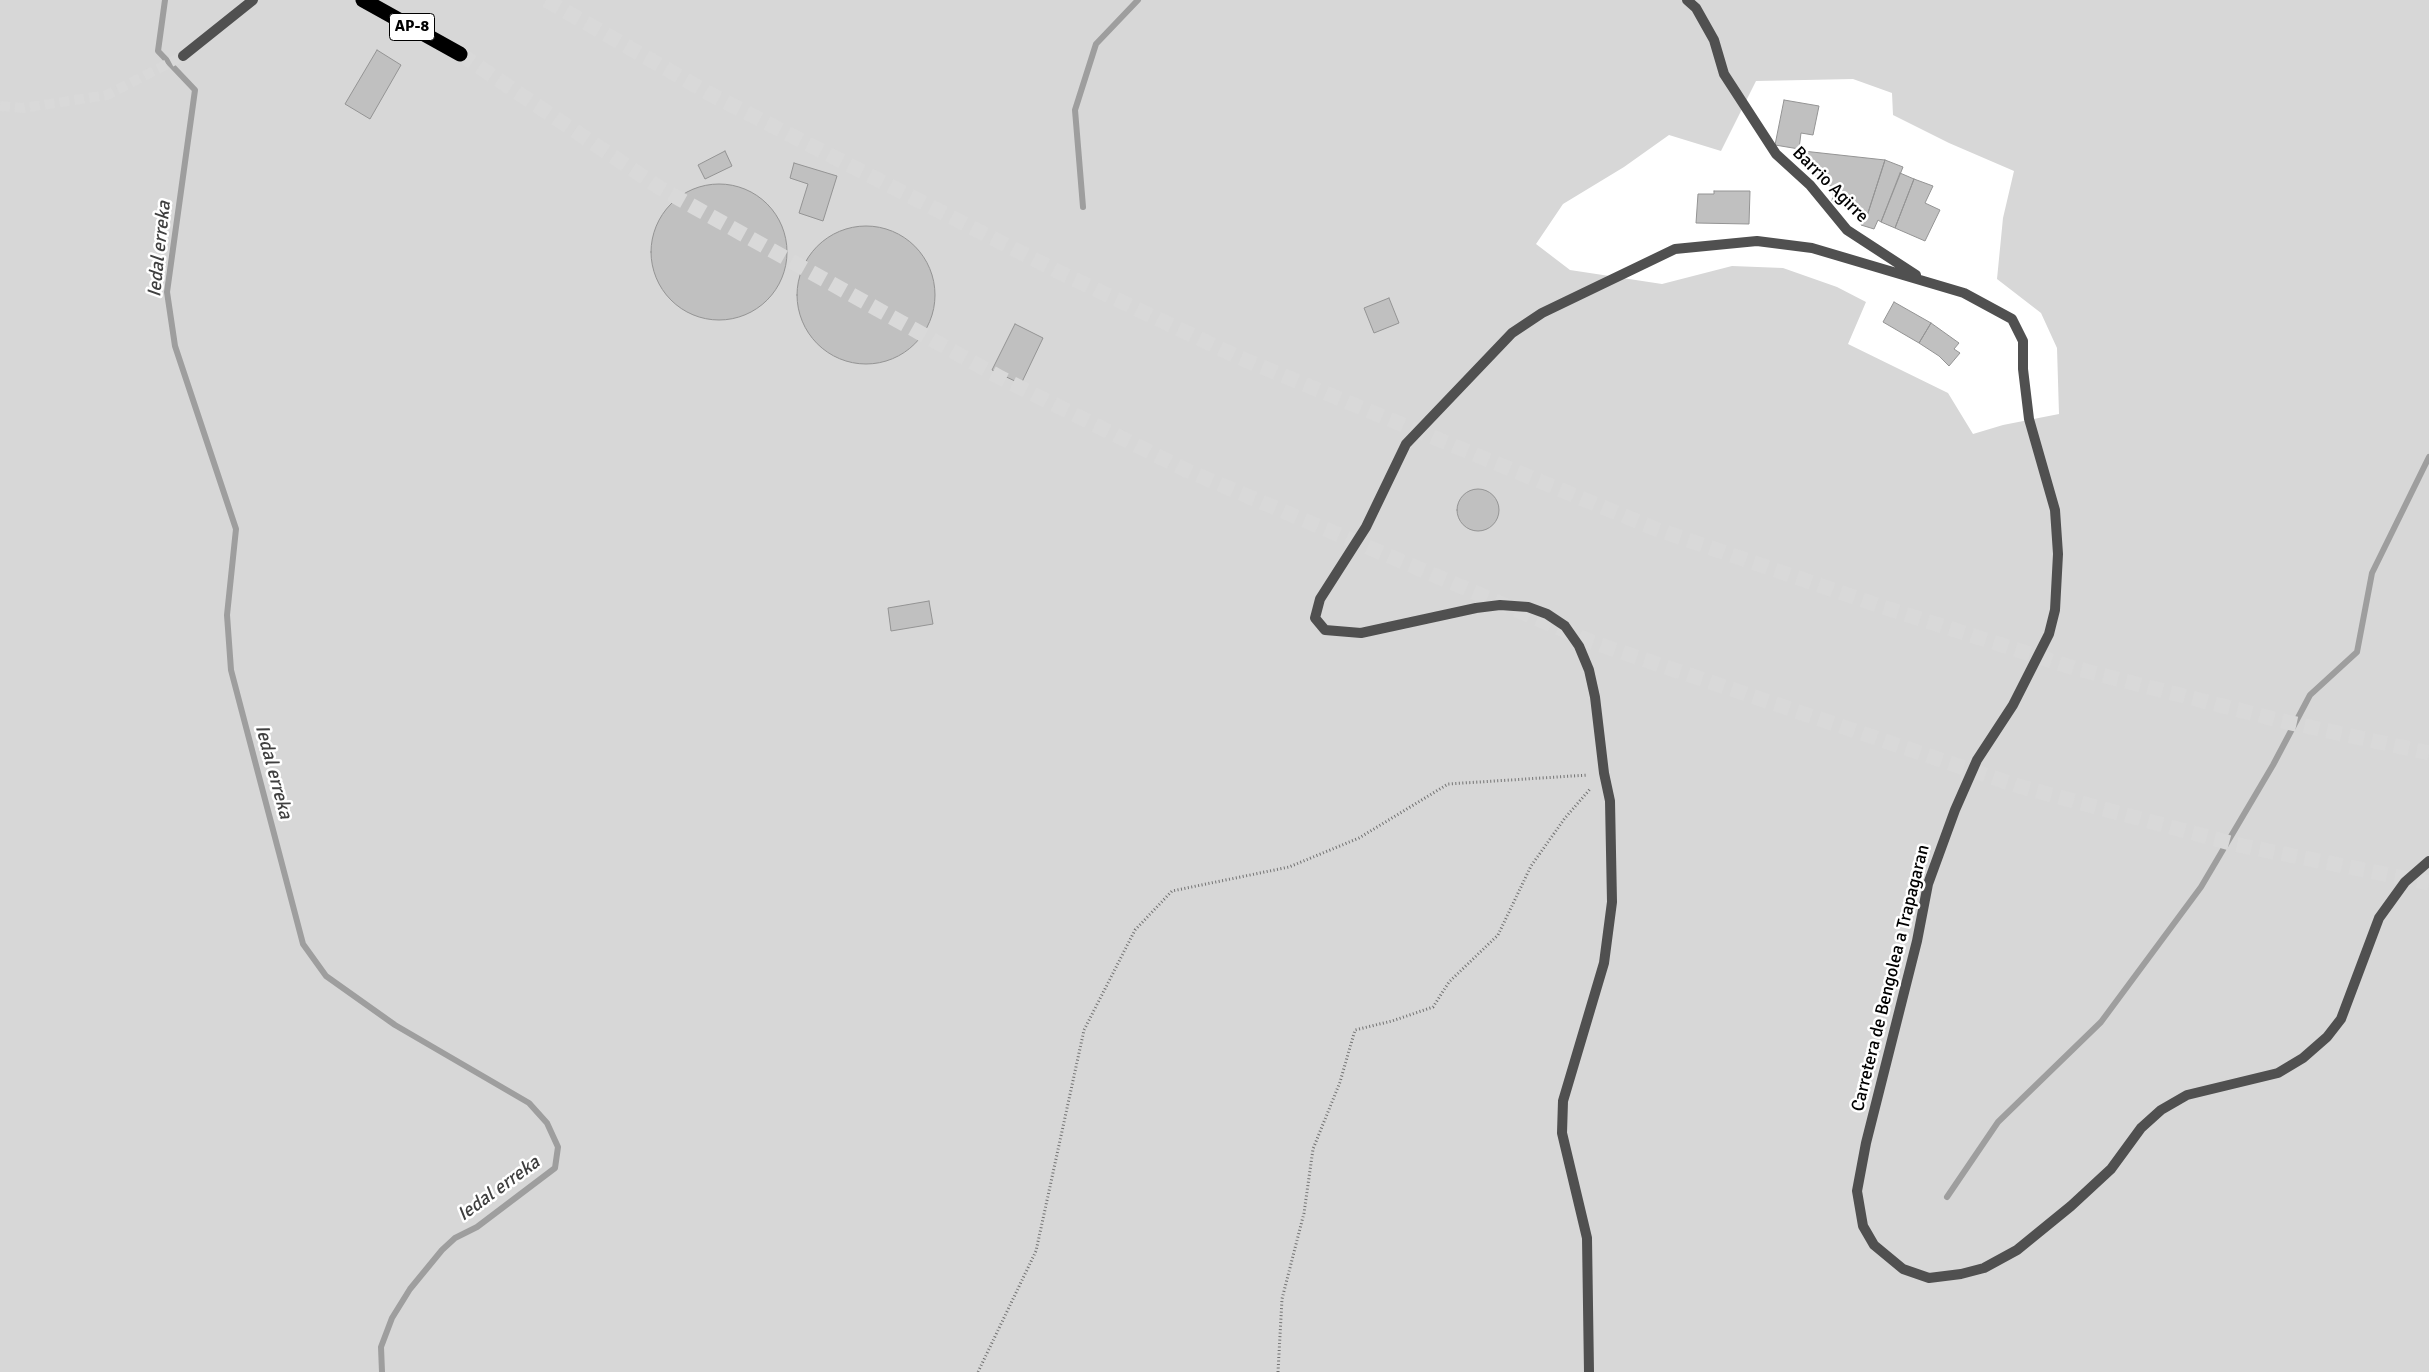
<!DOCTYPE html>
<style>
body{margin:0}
canvas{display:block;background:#fff}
</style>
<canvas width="2429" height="1372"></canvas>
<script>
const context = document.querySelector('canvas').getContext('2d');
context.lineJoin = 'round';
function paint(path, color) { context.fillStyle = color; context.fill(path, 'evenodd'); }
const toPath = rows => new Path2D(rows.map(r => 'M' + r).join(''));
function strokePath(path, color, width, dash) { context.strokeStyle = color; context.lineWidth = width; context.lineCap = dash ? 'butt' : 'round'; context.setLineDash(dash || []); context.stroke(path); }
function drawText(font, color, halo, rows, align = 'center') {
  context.font = font + ' Signika,sans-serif'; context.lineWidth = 5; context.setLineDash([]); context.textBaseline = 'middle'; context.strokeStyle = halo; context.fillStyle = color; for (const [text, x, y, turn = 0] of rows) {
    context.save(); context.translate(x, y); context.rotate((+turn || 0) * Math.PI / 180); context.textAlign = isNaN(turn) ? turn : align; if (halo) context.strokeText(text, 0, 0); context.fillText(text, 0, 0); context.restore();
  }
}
paint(toPath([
 [0,0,2429,0,2429,1372,0,1372],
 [1853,79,1892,93,1893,115,1949,143,2014,171,2003,218,1997,279,2041,313,2057,348,2059,414,2003,425,1973,434,1948,393,1848,344,1866,302,1837,287,1783,268,1732,266,1662,284,1570,270,1536,244,1563,204,1624,167,1669,135,1721,151,1756,81]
]), '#d7d7d7');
strokePath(toPath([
 [165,0,158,51,195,90,167,292,175,346,236,529,227,615,231,670,303,944,326,976,395,1025,529,1103,547,1123,558,1147,555,1168,477,1227,455,1238,442,1250,410,1289,392,1318,381,1347,382,1372],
 [1083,207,1075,110,1096,44,1138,0],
 [1947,1197,1998,1122,2101,1022,2201,887,2273,765,2310,695,2357,652,2372,573,2429,457]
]), '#9e9e9e', 6);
const building = toPath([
 [377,50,401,65,370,119,345,104,377,50],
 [1784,100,1819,106,1813,135,1801,133,1799,149,1775,145,1784,100],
 [725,151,732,166,705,179,698,165,725,151],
 [1803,151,1885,160,1867,216,1832,201,1834,187,1824,184,1801,163,1803,151],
 [1885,160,1903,167,1881,222,1878,220,1874,229,1861,225,1865,214,1867,216,1885,160],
 [794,163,837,176,823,221,799,213,808,184,790,178,794,163],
 [1900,173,1914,179,1895,228,1881,222,1900,173],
 [1914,179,1933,186,1925,203,1940,210,1925,241,1895,228,1914,179],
 '651 252a68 68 0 1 1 136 0a68 68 0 1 1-136 0Z',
 [1714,191,1750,191,1749,224,1696,223,1698,194,1714,194,1714,191],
 '797 295a69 69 0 1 1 138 0a69 69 0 1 1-138 0Z',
 [1389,298,1399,323,1374,333,1364,308,1389,298],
 [1894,302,1931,323,1919,343,1883,322,1894,302],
 [1931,323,1959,343,1954,349,1960,353,1949,366,1939,356,1919,343,1931,323],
 [1015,324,1043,338,1021,384,992,370,1015,324],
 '1457 510a21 21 0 1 1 42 0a21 21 0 1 1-42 0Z',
 [929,601,933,624,891,631,888,608,929,601]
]);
paint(building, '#c0c0c0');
strokePath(building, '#949494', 1);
strokePath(toPath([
 [0,106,23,108,107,95,183,56]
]), '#d9d9d9', 10, [10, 5]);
strokePath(toPath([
 [546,0,712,95,1059,272,1238,357,1656,529,1880,606,2074,668,2278,720,2429,753],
 [460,54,660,188,1001,378,1186,470,1592,642,2018,786,2234,844,2429,883]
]), '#d9d9d9', 15, [15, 8]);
strokePath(toPath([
 [978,1372,1036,1251,1084,1030,1135,930,1172,891,1289,867,1359,838,1448,784,1588,775],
 [1278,1372,1282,1299,1304,1213,1313,1149,1340,1082,1355,1030,1392,1021,1433,1007,1449,982,1498,935,1531,866,1565,818,1591,788]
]), '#727272', 3, [1, 2.5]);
strokePath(toPath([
 [1687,0,1696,8,1714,40,1724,74,1776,154,1810,185,1847,230,1916,275],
 [183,56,253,0],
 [1589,1372,1587,1238,1562,1133,1563,1101,1604,963,1612,902,1610,801,1604,773,1595,697,1589,670,1579,646,1565,626,1547,614,1528,607,1500,605,1476,608,1361,633,1325,630,1315,618,1320,599,1366,527,1406,444,1512,333,1542,313,1675,249,1757,241,1812,248,1964,293,2012,319,2023,341,2023,369,2029,419,2055,510,2058,554,2055,610,2049,634,2013,705,1977,760,1955,810,1928,884,1917,941,1866,1143,1857,1191,1863,1226,1874,1245,1903,1269,1929,1278,1961,1274,1984,1268,2017,1250,2071,1206,2111,1169,2141,1128,2161,1110,2187,1095,2278,1073,2303,1058,2327,1037,2341,1019,2379,918,2405,882,2429,861]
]), '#505050', 10);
strokePath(toPath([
 [363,0,460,54]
]), '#000', 15);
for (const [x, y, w] of [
 [412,27,45]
]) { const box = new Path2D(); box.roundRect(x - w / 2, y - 13.5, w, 27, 4); context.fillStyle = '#fff'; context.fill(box); strokePath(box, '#000', 1); }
drawText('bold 16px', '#000', null, [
 ["AP-8",412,27]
]);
drawText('18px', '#000', '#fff', [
 ["Barrio Agirre",1830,185,45],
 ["Carretera de Bengolea a Trapagaran",1891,978,-76]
]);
drawText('italic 19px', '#3f3f3f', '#fff', [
 ["Iedal erreka",160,249,-84],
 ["Iedal erreka",273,772,75],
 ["Iedal erreka",499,1189,-36]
]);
</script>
